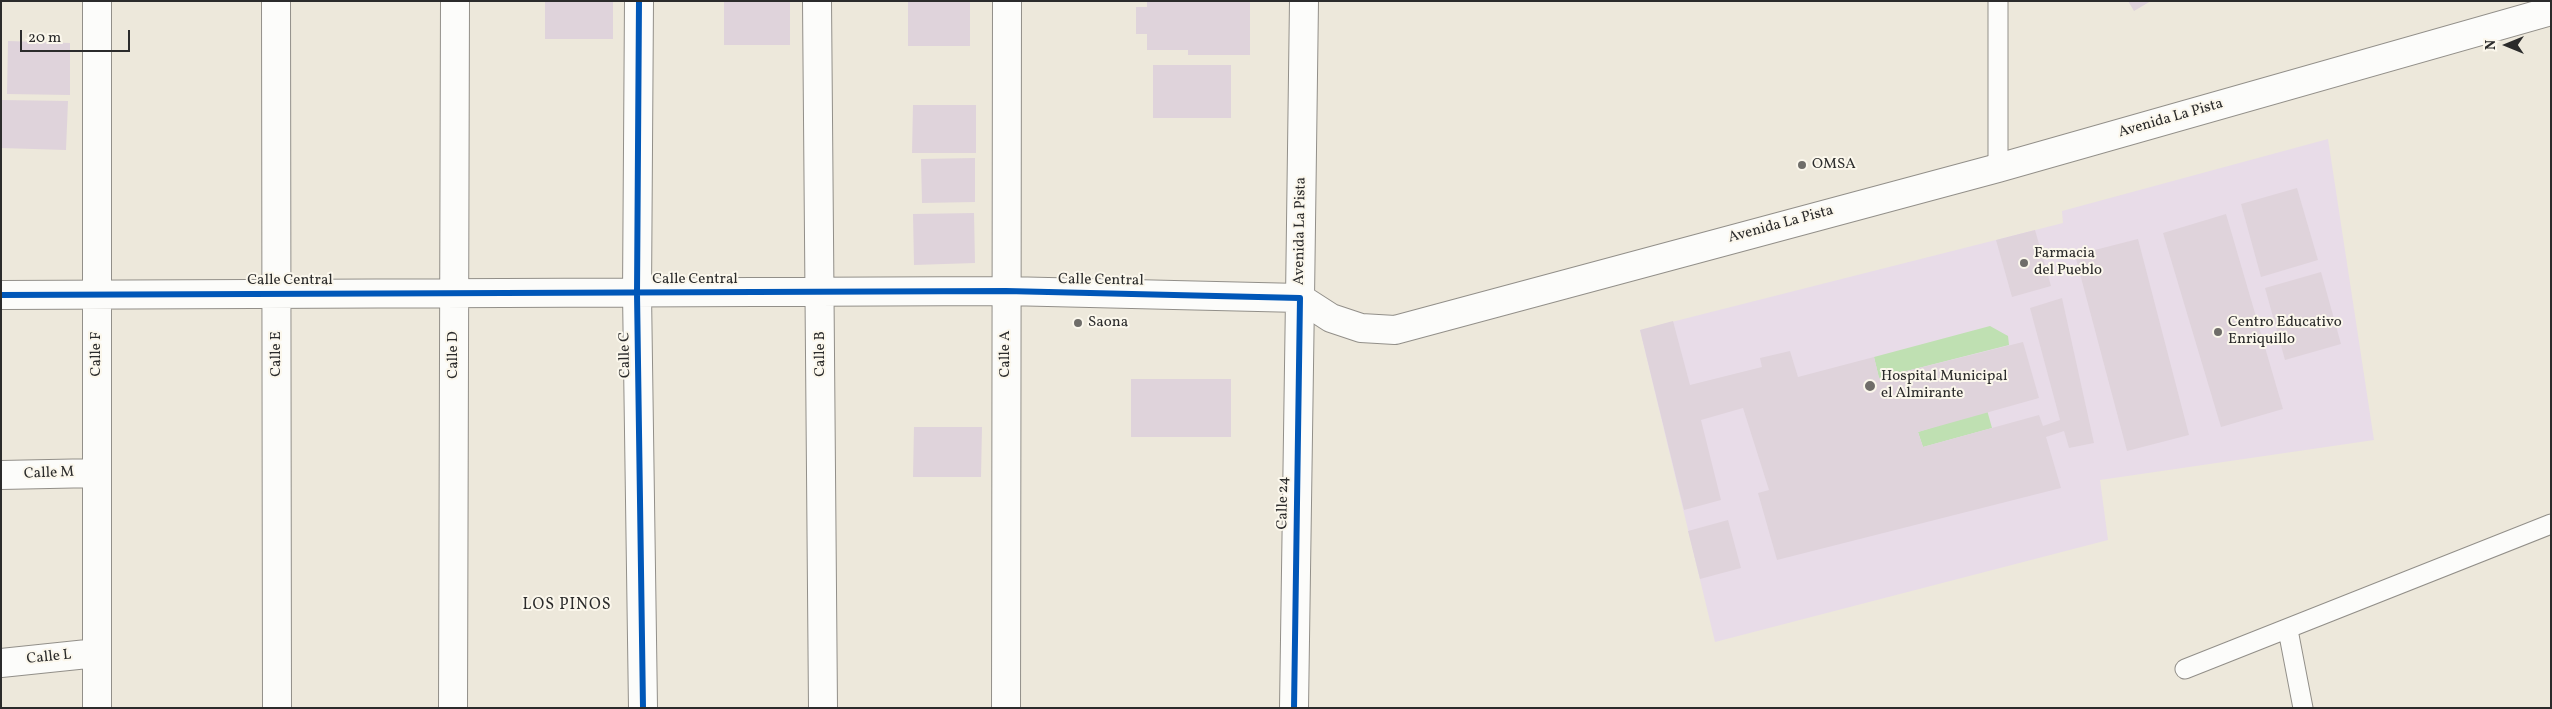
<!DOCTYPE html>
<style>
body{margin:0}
#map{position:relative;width:2552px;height:709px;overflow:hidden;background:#ede8db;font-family:Vollkorn,serif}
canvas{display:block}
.frame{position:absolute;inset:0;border:2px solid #2b2b2b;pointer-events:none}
.north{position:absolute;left:2482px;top:20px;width:50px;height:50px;-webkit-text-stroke:4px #fbf7ec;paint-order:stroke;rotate:270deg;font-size:14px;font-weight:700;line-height:20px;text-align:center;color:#2b2b2b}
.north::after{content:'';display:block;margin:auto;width:18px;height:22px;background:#2b2b2b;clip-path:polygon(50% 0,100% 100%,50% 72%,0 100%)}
.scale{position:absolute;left:20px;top:30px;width:110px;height:22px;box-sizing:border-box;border:2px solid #2b2b2b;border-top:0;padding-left:6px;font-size:15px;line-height:18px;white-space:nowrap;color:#2b2b2b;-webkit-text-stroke:4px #fbf7ec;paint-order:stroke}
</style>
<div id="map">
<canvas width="2552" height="709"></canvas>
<div class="frame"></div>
<div class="north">N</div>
<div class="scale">20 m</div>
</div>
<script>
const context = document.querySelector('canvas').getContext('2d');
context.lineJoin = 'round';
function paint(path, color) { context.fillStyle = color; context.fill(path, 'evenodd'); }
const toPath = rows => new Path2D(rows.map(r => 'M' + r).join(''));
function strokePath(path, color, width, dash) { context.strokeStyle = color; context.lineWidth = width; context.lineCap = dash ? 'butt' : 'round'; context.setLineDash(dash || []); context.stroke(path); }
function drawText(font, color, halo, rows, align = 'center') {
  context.font = font + ' Vollkorn,serif'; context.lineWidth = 4; context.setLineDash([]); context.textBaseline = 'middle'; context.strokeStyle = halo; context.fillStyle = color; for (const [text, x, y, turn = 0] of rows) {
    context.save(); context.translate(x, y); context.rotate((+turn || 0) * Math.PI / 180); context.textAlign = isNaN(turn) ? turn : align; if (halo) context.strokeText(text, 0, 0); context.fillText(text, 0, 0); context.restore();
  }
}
paint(toPath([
 [2328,139,2374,440,2100,480,2108,540,1715,642,1640,330,2063,223,2062,211]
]), '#e8dce8');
paint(toPath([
 [1990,326,2008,336,2009,345,1879,378,1874,357],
 [1987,410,1992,428,1923,447,1918,432]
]), '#bfe0b2');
paint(toPath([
 [545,1,613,1,613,39,545,39],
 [724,1,790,1,790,45,724,45],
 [908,1,970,1,970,46,908,46],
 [1147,1,1250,1,1250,55,1188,55,1188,50,1147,50,1147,34,1136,34,1136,7,1147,7],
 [2128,1,2151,1,2134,11],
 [8,41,70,43,70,95,7,94],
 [1153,65,1231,65,1231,118,1153,118],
 [1,100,68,101,66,150,1,148],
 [913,105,976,105,976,153,912,153],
 [975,158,975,202,922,203,921,159],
 [2297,188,2318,260,2261,277,2241,204],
 [974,213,975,263,914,265,913,214],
 [2226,214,2283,409,2221,427,2163,233],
 [2035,230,2051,286,2012,297,1996,240],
 [2138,239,2189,435,2127,451,2075,255],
 [2321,272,2341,344,2285,360,2265,288],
 [2062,298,2094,443,2069,448,2064,431,2046,437,2061,488,1777,560,1758,493,1769,490,1743,408,1701,420,1721,500,1684,510,1640,330,1673,321,1690,385,1762,367,1760,358,1790,351,1798,377,1874,357,1879,378,2023,342,2039,398,1918,432,1923,447,2039,415,2043,426,2060,420,2030,308],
 [1131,379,1231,379,1231,437,1131,437],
 [914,427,982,427,981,477,913,477],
 [1728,520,1741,568,1700,579,1688,531]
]), '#dfd3db');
const service = toPath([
 [1998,1,1998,168],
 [2288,630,2303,708],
 [2185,669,2551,524]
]);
const minor = toPath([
 [97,1,97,708],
 [276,1,277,708],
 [639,1,637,293,643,708],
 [817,1,823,708],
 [1,295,1006,291,1300,298,1294,708],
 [1,475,97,473],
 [1,663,97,653],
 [453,708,455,1],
 [1006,708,1007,1]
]);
const secondary = toPath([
 [1304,1,1300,298,1331,318,1361,328,1395,330,1998,168,2551,11]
]);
strokePath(service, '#928f89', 21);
strokePath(minor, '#928f89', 30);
strokePath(secondary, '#928f89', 30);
strokePath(service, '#fcfcfa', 19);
strokePath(minor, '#fcfcfa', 28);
strokePath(secondary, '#fcfcfa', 28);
strokePath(toPath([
 [639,1,637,293,643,708],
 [1,295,1006,291,1300,298,1294,708]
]), '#0057b8', 6);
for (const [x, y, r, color] of [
 [1802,165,5,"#6f6d69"],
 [2024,263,5,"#6f6d69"],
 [1078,323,5,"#6f6d69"],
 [2218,332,5,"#6f6d69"],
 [1870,386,6,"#6f6d69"]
]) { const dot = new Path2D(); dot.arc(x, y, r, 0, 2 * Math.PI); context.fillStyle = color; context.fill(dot); strokePath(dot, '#fbf7ec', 2); }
drawText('15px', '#2b2b2b', '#fbf7ec', [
 ["Avenida La Pista",2171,119,-16],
 ["Avenida La Pista",1781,225,-15],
 ["Avenida La Pista",1301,231,-89],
 ["Calle Central",695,280],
 ["Calle Central",290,281],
 ["Calle Central",1101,281,1],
 ["Calle F",97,354,-90],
 ["Calle E",277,354,-90],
 ["Calle B",821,354,-90],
 ["Calle A",1006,354,-90],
 ["Calle D",454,355,-90],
 ["Calle C",626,355,-91],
 ["Calle M",49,474,-2],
 ["Calle 24",1284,503,-89],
 ["Calle L",49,658,-6]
]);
drawText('15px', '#2b2b2b', '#fbf7ec', [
 ["OMSA",1812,165],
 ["Farmacia",2034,254],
 ["del Pueblo",2034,271],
 ["Saona",1088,323],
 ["Centro Educativo",2228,323],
 ["Enriquillo",2228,340],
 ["Hospital Municipal",1881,377],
 ["el Almirante",1881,394]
], 'left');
context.letterSpacing = '1px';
drawText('16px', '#2b2b2b', '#fbf7ec', [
 ["LOS PINOS",567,606]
]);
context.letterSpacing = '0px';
</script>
